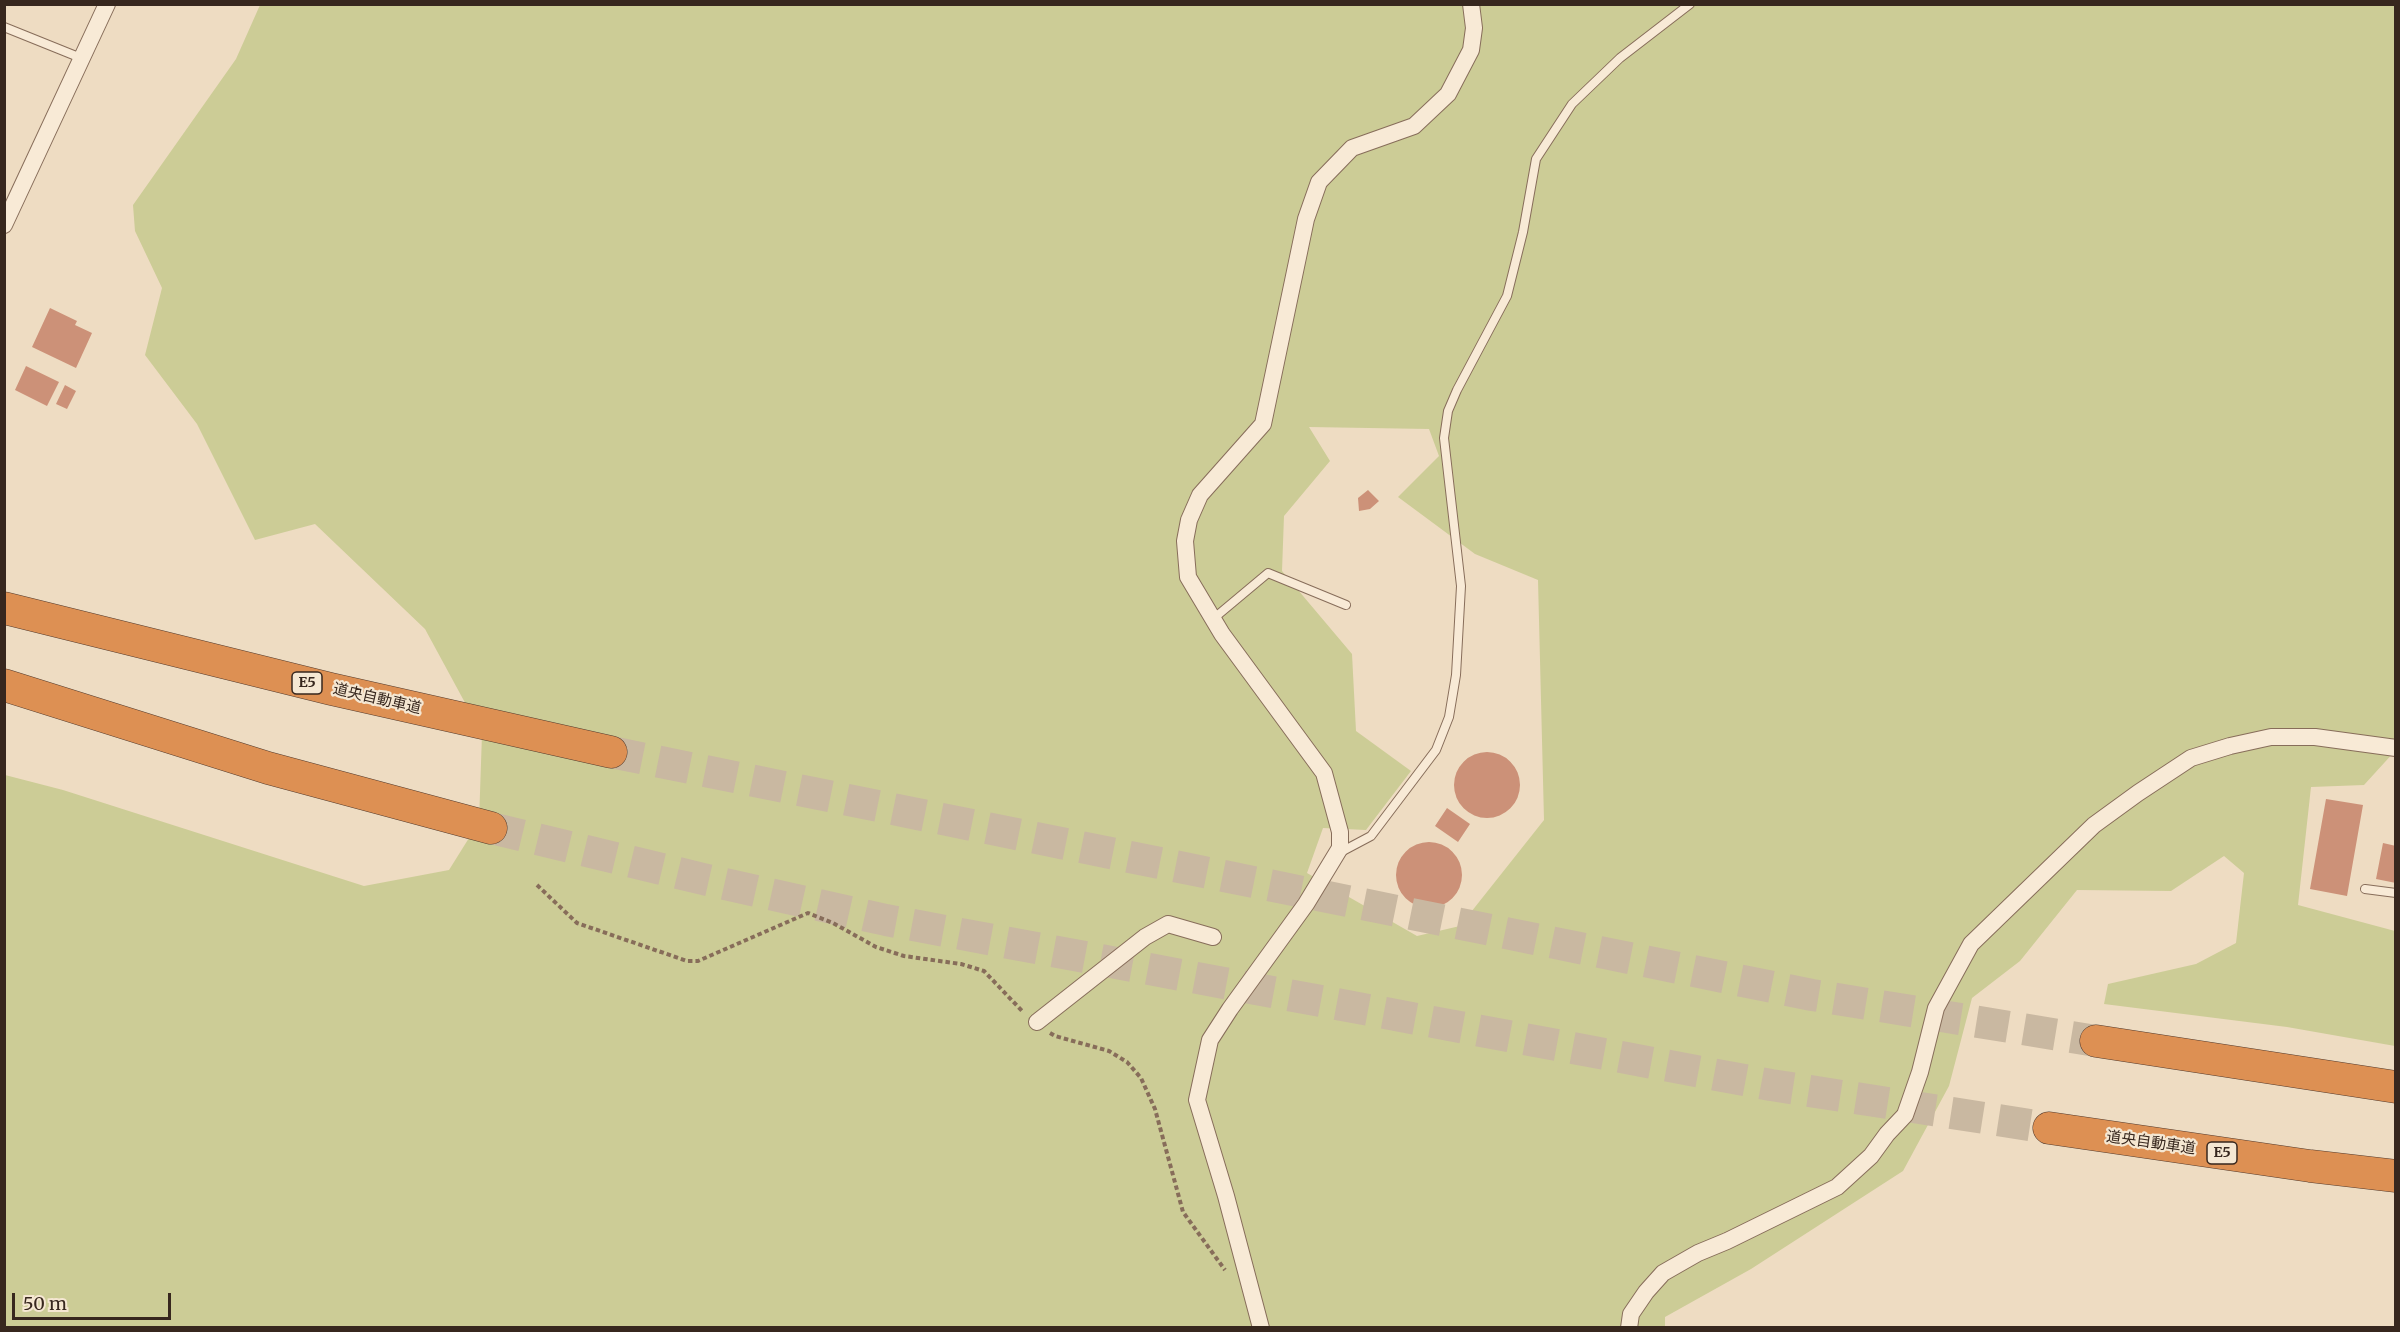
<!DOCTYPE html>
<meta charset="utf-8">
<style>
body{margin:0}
#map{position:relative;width:2400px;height:1332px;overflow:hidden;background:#eedcc2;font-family:Merriweather,serif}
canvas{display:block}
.frame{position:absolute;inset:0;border:6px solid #37271e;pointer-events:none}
.scale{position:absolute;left:12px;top:1293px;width:159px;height:27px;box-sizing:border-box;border:3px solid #37271e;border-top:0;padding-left:8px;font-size:18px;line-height:21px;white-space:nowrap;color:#37271e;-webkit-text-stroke:4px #f5e7d2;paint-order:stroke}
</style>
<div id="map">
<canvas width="2400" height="1332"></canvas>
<div class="frame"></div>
<div class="scale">50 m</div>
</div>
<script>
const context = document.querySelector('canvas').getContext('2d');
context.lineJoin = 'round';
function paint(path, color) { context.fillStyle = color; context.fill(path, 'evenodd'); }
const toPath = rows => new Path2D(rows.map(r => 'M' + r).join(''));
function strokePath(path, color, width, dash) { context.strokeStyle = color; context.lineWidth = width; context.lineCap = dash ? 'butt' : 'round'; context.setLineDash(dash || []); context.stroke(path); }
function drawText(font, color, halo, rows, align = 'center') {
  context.font = font + ' Merriweather,"Noto Sans JP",serif'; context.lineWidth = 4.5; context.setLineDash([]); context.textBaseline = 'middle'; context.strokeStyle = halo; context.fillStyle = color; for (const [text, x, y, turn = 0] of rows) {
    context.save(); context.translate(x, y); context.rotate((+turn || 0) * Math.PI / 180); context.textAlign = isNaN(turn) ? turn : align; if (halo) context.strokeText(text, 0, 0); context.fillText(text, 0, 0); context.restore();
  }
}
paint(toPath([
 [260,5,2395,5,2395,751,2364,785,2311,787,2298,905,2395,931,2395,1046,2287,1027,2104,1004,2108,984,2196,964,2236,943,2244,873,2224,856,2171,891,2077,890,2020,961,1972,998,1949,1086,1903,1171,1751,1269,1665,1317,1665,1327,5,1328,5,775,63,790,364,886,449,870,479,822,482,734,425,629,315,524,255,540,197,424,145,355,162,288,135,231,133,205,236,59],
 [1309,427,1429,429,1439,456,1398,497,1475,554,1538,580,1544,820,1460,926,1417,936,1307,873,1323,828,1366,830,1411,771,1356,731,1352,654,1282,571,1284,516,1330,461]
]), '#cccc96');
paint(toPath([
 [50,308,77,321,75,325,92,333,76,368,32,347],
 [26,366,59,382,47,406,15,390],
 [65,385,76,391,67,409,56,404],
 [1368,490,1379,501,1370,509,1359,511,1358,498],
 '1454 785a33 33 0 1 1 66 0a33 33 0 1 1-66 0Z',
 [2326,799,2363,805,2347,896,2310,889],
 [1447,808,1470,824,1458,842,1435,826],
 '1396 875a33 33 0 1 1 66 0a33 33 0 1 1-66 0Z',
 [2383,843,2396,846,2396,883,2376,879]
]), '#cc9178');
strokePath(toPath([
 [611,752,1812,995,2096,1041],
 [491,828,703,879,886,920,1771,1085,2049,1128]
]), '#c9b8a1', 32, [32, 16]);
const service = toPath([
 [4,27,81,58],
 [1213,619,1268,573,1346,605],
 [1339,853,1371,836,1436,750,1449,717,1456,675,1461,586,1444,438,1448,411,1457,390,1507,296,1523,232,1536,159,1572,104,1620,58,1690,4],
 [2365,889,2396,893]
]);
const minor = toPath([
 [4,225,107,4],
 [1037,1022,1145,937,1168,924,1213,937],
 [1261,1328,1226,1196,1197,1100,1210,1040,1230,1009,1306,904,1340,848,1340,832,1324,773,1222,634,1188,577,1185,541,1189,520,1200,495,1263,424,1306,219,1319,182,1352,148,1414,126,1448,94,1471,50,1474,28,1471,4],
 [1629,1328,1631,1314,1646,1292,1663,1273,1698,1253,1727,1241,1837,1187,1871,1156,1887,1134,1905,1115,1920,1072,1936,1008,1971,944,2094,825,2138,793,2191,758,2230,746,2271,737,2315,737,2396,748]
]);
const motorway = toPath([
 [4,608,331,689,611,752],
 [4,685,268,768,491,828],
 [2096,1041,2396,1087],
 [2049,1128,2310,1166,2396,1176]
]);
strokePath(service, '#876d5a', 10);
strokePath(minor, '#876d5a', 18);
strokePath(motorway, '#553c2e', 33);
strokePath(toPath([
 [537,885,577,923,687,961,698,961,808,913,833,923,876,947,904,956,961,964,984,971,1023,1012],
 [1050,1033,1055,1036,1109,1051,1127,1062,1141,1078,1155,1109,1183,1212,1225,1270]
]), '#876d5a', 4, [4.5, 3]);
strokePath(service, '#f8ead6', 8);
strokePath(minor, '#f8ead6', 16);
strokePath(motorway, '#dd9053', 32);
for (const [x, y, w] of [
 [307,683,30],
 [2222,1153,30]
]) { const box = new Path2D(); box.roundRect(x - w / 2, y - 11, w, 22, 4.5); context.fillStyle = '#f5e7d2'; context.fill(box); strokePath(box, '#37271e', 1.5); }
drawText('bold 14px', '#37271e', null, [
 ["E5",307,683],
 ["E5",2222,1153]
]);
drawText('15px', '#37271e', '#f5e7d2', [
 ["道央自動車道",377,699,13],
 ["道央自動車道",2151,1143,8]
]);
</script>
